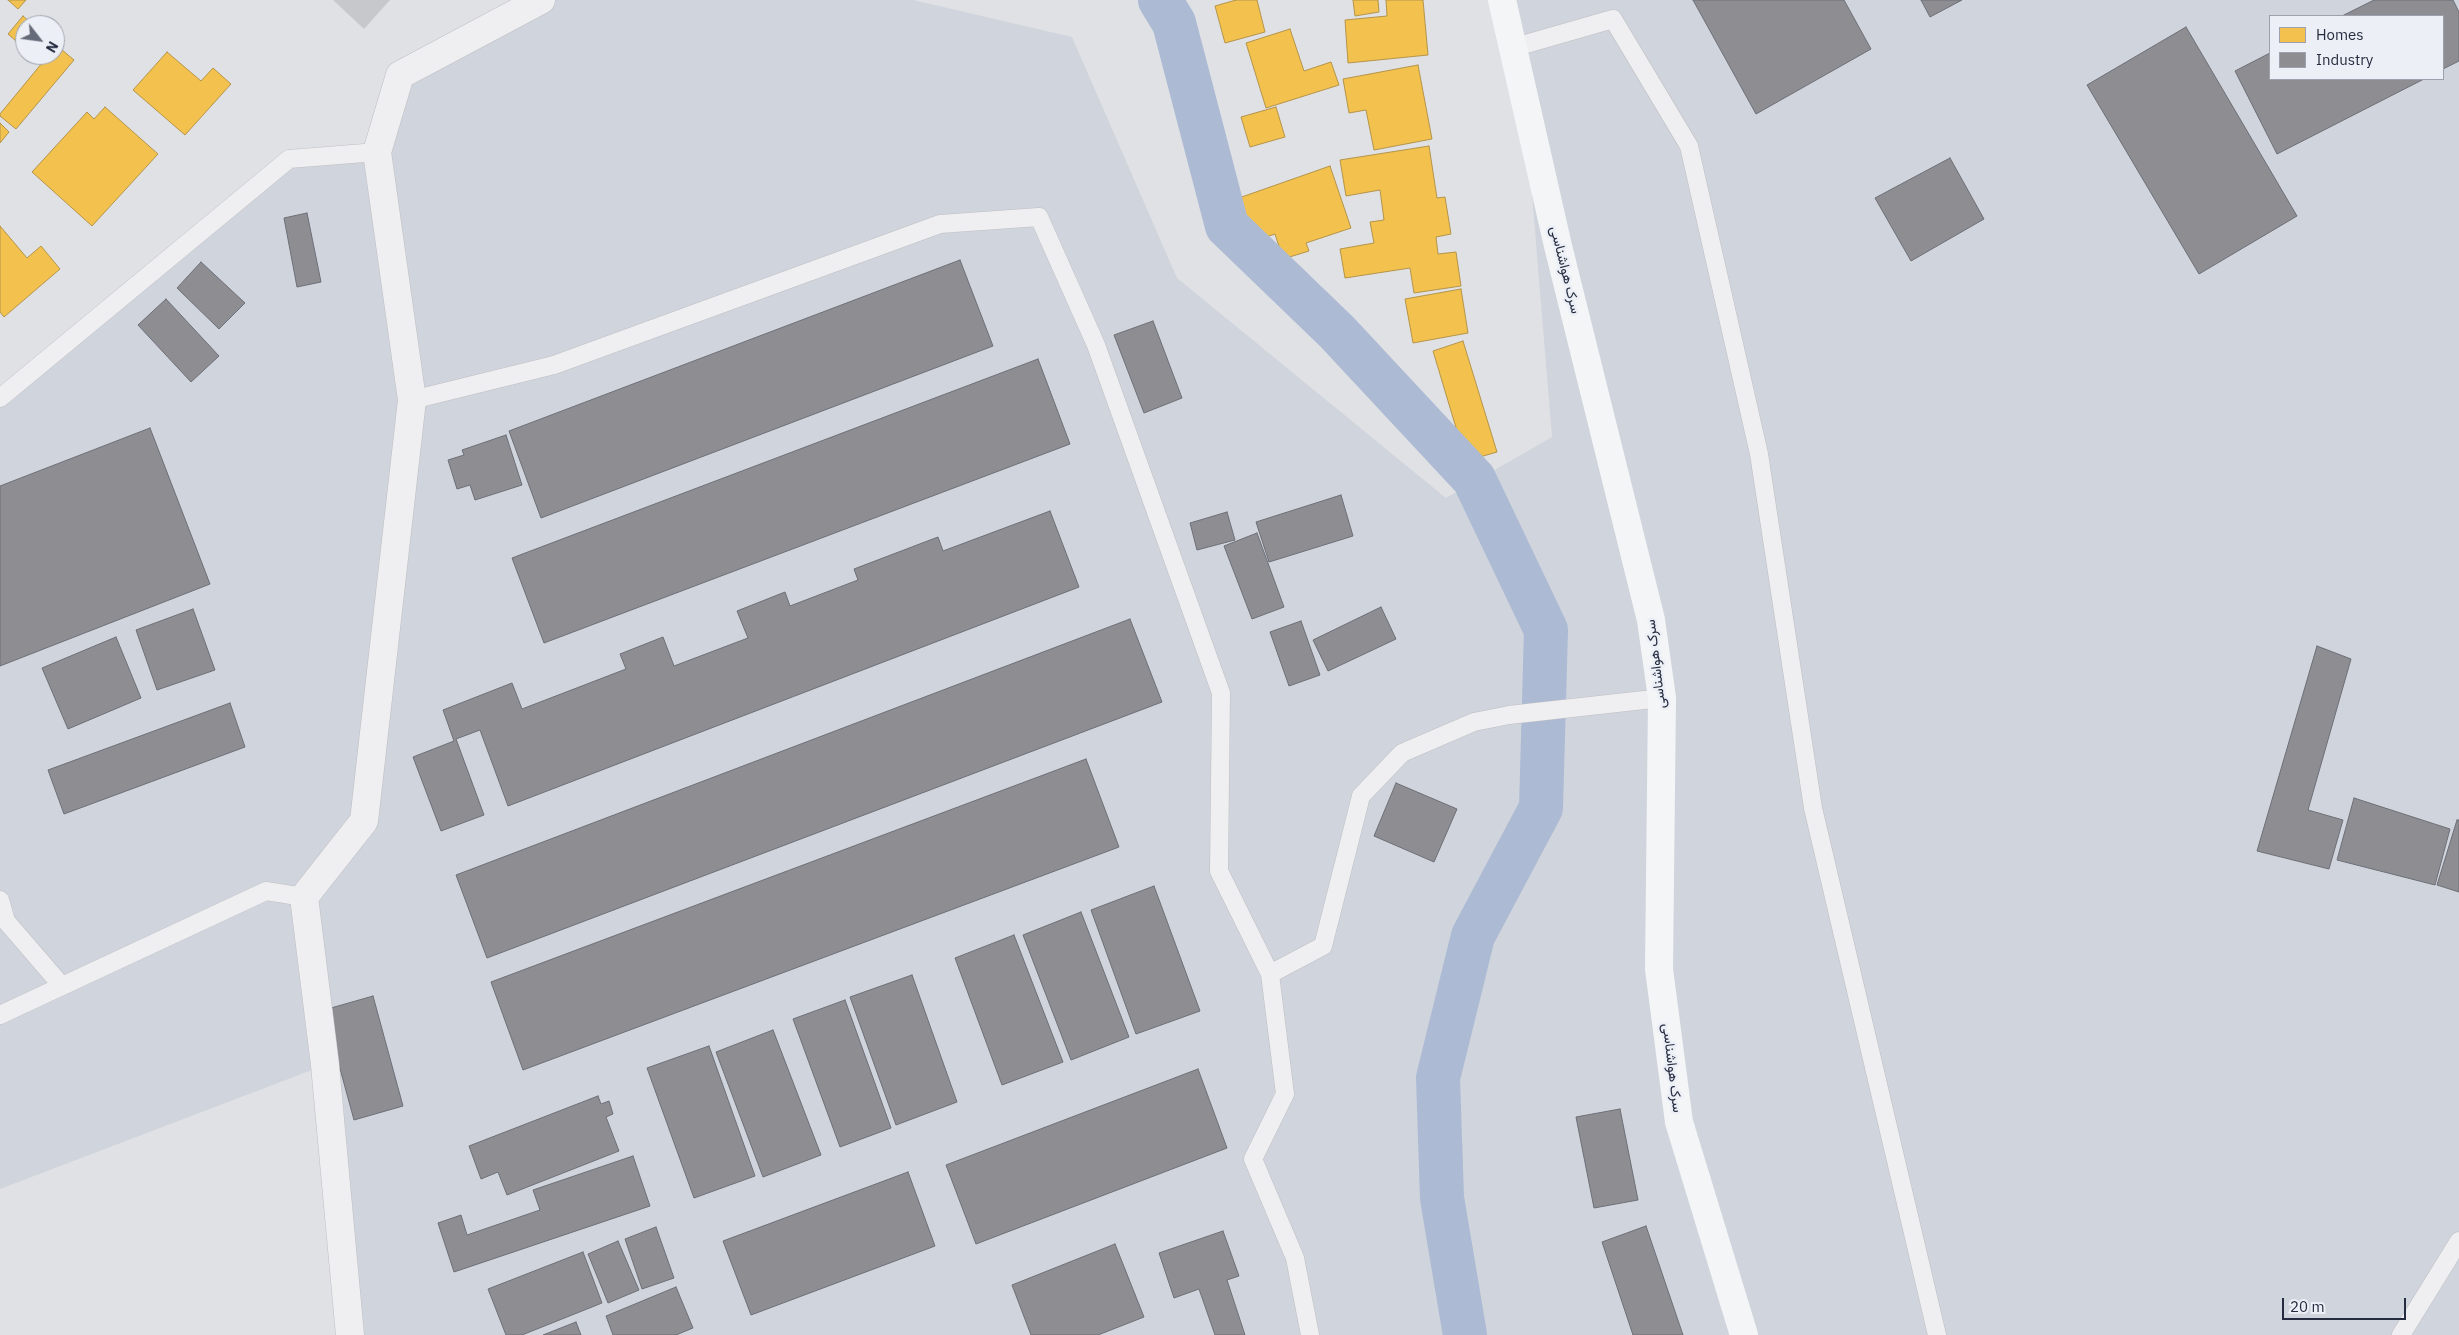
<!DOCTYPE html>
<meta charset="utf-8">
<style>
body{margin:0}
#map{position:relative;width:2459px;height:1335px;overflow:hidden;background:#e0e1e5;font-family:"IBM Plex Sans",sans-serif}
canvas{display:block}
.legend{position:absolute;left:2269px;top:15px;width:175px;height:65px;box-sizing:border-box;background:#eceff6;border:1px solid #9ca1ad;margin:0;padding:6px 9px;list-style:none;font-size:15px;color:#252c3f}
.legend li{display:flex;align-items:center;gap:10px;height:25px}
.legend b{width:25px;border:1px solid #9ca1ad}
.north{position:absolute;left:15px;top:15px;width:50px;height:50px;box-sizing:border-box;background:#eceff6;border:1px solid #9ca1ad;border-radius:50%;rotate:120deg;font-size:14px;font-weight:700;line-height:20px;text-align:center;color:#252c3f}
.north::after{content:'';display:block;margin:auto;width:18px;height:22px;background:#666b79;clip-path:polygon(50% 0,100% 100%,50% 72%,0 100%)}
.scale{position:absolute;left:2282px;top:1298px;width:124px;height:22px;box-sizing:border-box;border:2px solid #252c3f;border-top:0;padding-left:6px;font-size:15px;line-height:18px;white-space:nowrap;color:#252c3f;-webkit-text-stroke:4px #eceff6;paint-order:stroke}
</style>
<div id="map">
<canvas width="2459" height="1335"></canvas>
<ul class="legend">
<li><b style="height:14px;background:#f2c14e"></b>Homes</li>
<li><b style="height:14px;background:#8d8d92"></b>Industry</li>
</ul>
<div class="north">N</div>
<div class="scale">20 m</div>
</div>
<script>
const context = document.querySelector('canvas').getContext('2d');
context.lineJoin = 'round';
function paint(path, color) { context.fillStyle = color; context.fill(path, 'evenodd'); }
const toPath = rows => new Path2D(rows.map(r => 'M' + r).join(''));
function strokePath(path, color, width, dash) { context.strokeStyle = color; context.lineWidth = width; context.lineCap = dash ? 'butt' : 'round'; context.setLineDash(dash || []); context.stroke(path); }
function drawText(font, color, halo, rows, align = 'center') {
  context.font = font + ' "IBM Plex Sans",Vazirmatn,sans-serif'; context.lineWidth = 5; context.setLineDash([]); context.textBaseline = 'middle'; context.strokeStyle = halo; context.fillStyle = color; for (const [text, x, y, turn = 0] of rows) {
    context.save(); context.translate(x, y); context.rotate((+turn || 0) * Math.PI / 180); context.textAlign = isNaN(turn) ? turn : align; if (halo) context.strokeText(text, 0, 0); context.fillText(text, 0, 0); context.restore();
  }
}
paint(toPath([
 [541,0,913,0,1072,37,1177,278,1446,498,1552,437,1516,0,2459,0,2459,1335,350,1335,325,1065,0,1189,0,398,289,159,377,152,400,75],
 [2270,16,2443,16,2443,79,2270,79]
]), '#d0d4dc');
const homes = toPath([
 [8,0,26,0,18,9,8,0],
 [1236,0,1257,0,1265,32,1225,43,1215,6,1236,0],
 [1353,0,1378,0,1379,12,1355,16,1353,0],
 [1386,0,1423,0,1428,55,1348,63,1345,20,1387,16,1386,0],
 [23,16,33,25,25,25,25,49,8,34,23,16],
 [1290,29,1304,71,1331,62,1339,85,1266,108,1246,43,1290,29],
 [55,44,74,60,16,129,0,116,0,114,42,63,32,55,55,55,55,44],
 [167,52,201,81,213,68,231,84,185,135,133,90,167,52],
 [1418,65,1432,139,1374,150,1366,110,1349,113,1343,79,1418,65],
 [105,107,158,154,92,226,32,172,87,112,94,119,105,107],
 [1276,107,1285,137,1250,147,1241,117,1276,107],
 [0,123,9,132,0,143,0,123],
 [1429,146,1437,198,1445,197,1451,234,1436,237,1438,254,1456,252,1461,286,1414,293,1410,268,1345,278,1340,249,1374,243,1370,222,1384,220,1380,190,1346,196,1340,160,1429,146],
 [1330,166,1351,228,1306,243,1309,251,1283,259,1275,234,1251,242,1236,199,1330,166],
 [0,226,27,258,41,246,60,269,4,317,0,312,0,226],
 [1461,289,1468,333,1413,343,1405,299,1461,289],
 [1463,341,1497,452,1466,461,1433,351,1463,341]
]);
paint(homes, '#f2c14e');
strokePath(homes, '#b4944a', 1);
const industry = toPath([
 [1693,0,1844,0,1871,49,1756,114,1693,0],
 [1921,0,1962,0,1930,17,1921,0],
 [2374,0,2453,0,2459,12,2459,61,2443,69,2443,16,2342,16,2374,0],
 [2186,27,2297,216,2199,274,2087,85,2186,27],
 [2270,53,2270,79,2424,79,2277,154,2235,71,2270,53],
 [1950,158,1984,219,1911,261,1875,198,1950,158],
 [307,213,321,282,297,287,284,218,307,213],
 [960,260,993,346,541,518,509,431,960,260],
 [201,262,245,303,219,329,177,288,201,262],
 [166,299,219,356,191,382,138,325,166,299],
 [1153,321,1182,398,1144,413,1114,335,1153,321],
 [1038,359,1070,444,544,643,512,558,1038,359],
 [150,428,210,584,0,666,0,486,150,428],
 [506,435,522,485,475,500,470,485,457,489,448,460,464,455,462,450,506,435],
 [1341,495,1353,536,1269,562,1256,522,1341,495],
 [1050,511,1079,587,508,806,480,730,456,739,484,815,441,831,413,757,454,741,443,710,512,683,522,709,626,669,620,654,663,637,674,666,748,638,737,611,785,592,790,606,858,580,854,569,938,537,943,551,1050,511],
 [1227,512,1235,540,1197,550,1190,523,1227,512],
 [1257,533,1284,607,1252,619,1224,546,1257,533],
 [1381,607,1396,639,1328,671,1313,640,1381,607],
 [193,609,215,670,157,690,136,630,193,609],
 [1130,619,1162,702,487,958,456,875,1130,619],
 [1301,621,1320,675,1289,686,1270,632,1301,621],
 [116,637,141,698,68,729,42,668,116,637],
 [2317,646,2351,659,2308,810,2343,820,2329,869,2257,851,2317,646],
 [230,703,245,747,64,814,48,770,230,703],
 [1086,759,1119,847,523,1070,491,982,1086,759],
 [1396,783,1457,809,1434,862,1374,836,1396,783],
 [2354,798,2450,829,2435,885,2337,860,2354,798],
 [2457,820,2459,820,2459,892,2437,885,2457,820],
 [1154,886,1200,1011,1136,1034,1091,910,1154,886],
 [1081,912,1129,1037,1071,1060,1023,935,1081,912],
 [1014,935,1063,1062,1002,1085,955,958,1014,935],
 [912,975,957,1102,896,1125,850,997,912,975],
 [373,996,403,1106,354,1120,324,1010,373,996],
 [845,1000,891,1128,840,1147,793,1019,845,1000],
 [773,1030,821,1155,763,1177,716,1052,773,1030],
 [709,1046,755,1176,694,1198,647,1068,709,1046],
 [1198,1069,1227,1148,976,1244,946,1165,1198,1069],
 [598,1096,601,1104,609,1101,613,1114,606,1117,619,1151,507,1195,498,1172,481,1179,469,1146,598,1096],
 [1620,1109,1638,1200,1594,1208,1576,1117,1620,1109],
 [633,1156,650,1206,454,1272,438,1223,461,1215,467,1235,540,1210,533,1190,633,1156],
 [908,1172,935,1246,751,1315,723,1241,908,1172],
 [1646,1226,1683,1335,1633,1335,1602,1242,1646,1226],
 [656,1227,674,1278,642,1289,625,1239,656,1227],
 [1223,1231,1239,1276,1227,1280,1245,1335,1215,1335,1199,1289,1174,1298,1159,1253,1223,1231],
 [618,1241,639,1290,608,1303,588,1254,618,1241],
 [1115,1244,1144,1317,1098,1335,1031,1335,1012,1285,1115,1244],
 [583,1252,602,1303,522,1335,506,1335,488,1289,583,1252],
 [676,1287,693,1328,676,1335,613,1335,606,1316,676,1287],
 [576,1322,581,1335,543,1335,576,1322]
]);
paint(industry, '#8d8d92');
strokePath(industry, '#6e7079', 1);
strokePath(toPath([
 [1160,0,1174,23,1227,226,1337,332,1474,479,1546,630,1541,808,1473,936,1438,1078,1442,1198,1465,1335]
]), '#acbad3', 44);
paint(toPath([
 [333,0,390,0,364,29]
]), '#c6c8cc');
const lane = toPath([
 [1512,48,1613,19,1689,146,1759,454,1813,808,1937,1335],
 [0,398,289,159,377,152],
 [412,400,554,365,940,224,1039,217,1096,345,1221,693,1219,871,1270,974,1285,1094,1253,1159,1295,1258,1310,1335],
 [0,900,6,921,62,986],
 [1270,974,1323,946,1361,796,1402,753,1474,722,1509,715,1662,698],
 [0,1015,266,891,304,897],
 [2401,1335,2459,1241]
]);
const street = toPath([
 [350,1335,325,1065,304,897,364,821,412,400,377,152,400,75,541,0]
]);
strokePath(lane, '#bebfc3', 19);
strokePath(street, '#bebfc3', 29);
strokePath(lane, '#efeff2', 18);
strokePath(street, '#efeff2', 28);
strokePath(toPath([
 [1502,0,1558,246,1651,620,1662,698,1659,969,1679,1122,1744,1335]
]), '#f4f5f6', 28);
drawText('14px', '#252c3f', '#eceff6', [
 ["سرک هواشناسی",1565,270,76],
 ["سرک هواشناسی",1656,664,-97],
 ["سرک هواشناسی",1672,1068,83]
]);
</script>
